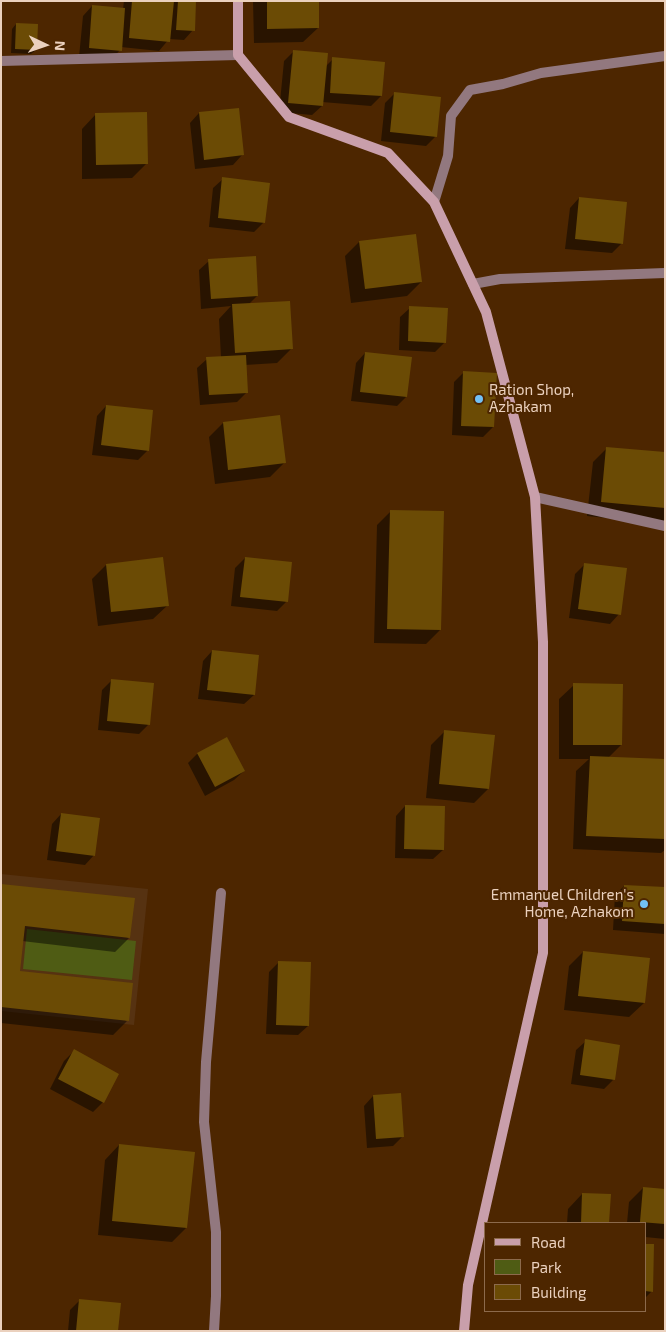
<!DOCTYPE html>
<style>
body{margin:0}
#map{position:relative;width:666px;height:1332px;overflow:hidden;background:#4d2600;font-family:"Exo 2",sans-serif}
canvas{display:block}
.frame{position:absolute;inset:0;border:2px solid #ebd1be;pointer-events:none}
.legend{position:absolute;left:484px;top:1222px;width:162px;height:90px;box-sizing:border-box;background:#4d2600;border:1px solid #8c6a4c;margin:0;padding:6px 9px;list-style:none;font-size:15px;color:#ebd1be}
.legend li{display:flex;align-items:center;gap:10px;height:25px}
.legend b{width:25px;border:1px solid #8c6a4c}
.north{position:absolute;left:20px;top:20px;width:50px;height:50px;-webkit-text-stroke:4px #4d2600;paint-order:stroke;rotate:93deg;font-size:14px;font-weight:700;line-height:20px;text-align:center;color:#ebd1be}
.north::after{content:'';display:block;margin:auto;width:18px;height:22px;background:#ebd1be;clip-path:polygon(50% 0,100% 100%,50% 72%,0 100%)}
</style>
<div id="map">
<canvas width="666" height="1332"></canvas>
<div class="frame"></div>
<ul class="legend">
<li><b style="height:6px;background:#c99fab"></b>Road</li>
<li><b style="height:14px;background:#4f5c14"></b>Park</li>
<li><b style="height:14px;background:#6b4b05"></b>Building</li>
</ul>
<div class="north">N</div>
</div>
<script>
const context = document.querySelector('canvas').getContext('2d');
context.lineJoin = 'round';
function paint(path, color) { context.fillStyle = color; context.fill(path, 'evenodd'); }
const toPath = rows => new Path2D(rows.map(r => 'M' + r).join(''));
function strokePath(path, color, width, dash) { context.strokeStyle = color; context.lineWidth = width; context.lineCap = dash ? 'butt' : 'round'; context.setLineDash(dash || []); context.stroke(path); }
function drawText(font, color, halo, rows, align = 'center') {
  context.font = font + ' "Exo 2",sans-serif'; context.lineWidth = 4; context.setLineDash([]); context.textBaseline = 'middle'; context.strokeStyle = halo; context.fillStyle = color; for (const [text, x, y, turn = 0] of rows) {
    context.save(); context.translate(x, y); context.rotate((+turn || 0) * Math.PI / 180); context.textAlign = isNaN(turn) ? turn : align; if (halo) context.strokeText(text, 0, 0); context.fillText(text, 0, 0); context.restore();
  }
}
paint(toPath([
 [1,874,148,889,134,1025,1,1011]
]), '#563211');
paint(toPath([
 [27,929,136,941,132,980,23,969]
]), '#4f5c14');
paint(toPath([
 [124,1,195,1,193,30,184,40,169,39,159,51,121,47,120,50,111,60,79,57,83,16,92,6,123,9],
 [253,1,317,1,318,28,303,42,254,43],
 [16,24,36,50,31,54,11,53,12,29],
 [294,51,326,66,333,59,383,63,381,96,371,106,322,102,322,106,312,115,279,112,284,61],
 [395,93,435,137,426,146,381,141,385,103],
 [199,113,242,155,233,165,195,169,190,123],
 [96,114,146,164,132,178,82,179,82,129],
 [223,179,264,222,254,232,209,227,213,188],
 [579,198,622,243,612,253,565,249,570,208],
 [359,242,421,282,407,296,351,303,345,256],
 [209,261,257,296,249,304,291,349,277,363,245,365,247,392,237,402,200,405,197,368,207,359,221,358,219,319,231,306,201,309,199,270],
 [410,308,445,342,435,352,399,350,400,317],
 [365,353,406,397,397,406,351,401,356,363],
 [464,372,493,427,483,437,452,435,454,382],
 [106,406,148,450,138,460,92,455,97,416],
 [223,423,284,463,270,477,215,484,209,437],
 [607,448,665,470,665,524,587,516,593,462],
 [391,511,440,630,426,644,374,643,377,525],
 [245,558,286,602,277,611,231,606,235,568],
 [585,564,619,614,610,624,569,618,575,574],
 [106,565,168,605,153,619,98,626,92,579],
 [212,651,254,695,244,704,198,699,203,661],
 [112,680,148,725,139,734,98,730,102,690],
 [574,685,621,745,608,758,665,761,665,850,661,853,573,849,576,771,589,759,559,759,559,699],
 [445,731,488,789,474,803,426,798,431,745],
 [227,738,244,771,234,780,205,796,188,763,197,754],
 [405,806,443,850,433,859,395,858,396,816],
 [61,814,94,855,85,865,47,860,52,824],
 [1,885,129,938,115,952,22,941,19,972,127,1021,113,1035,1,1023],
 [624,886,665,889,665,934,613,930,615,895],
 [583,952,644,1003,629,1017,564,1010,569,966],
 [278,963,308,1026,298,1035,266,1034,269,972],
 [586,1041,613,1080,604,1089,571,1084,576,1050],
 [74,1051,103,1102,93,1112,50,1089,64,1061],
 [373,1096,403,1136,393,1146,367,1148,364,1106],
 [119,1145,186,1228,172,1242,98,1235,105,1160],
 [643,1188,665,1190,665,1239,645,1237,645,1223,627,1223,629,1202],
 [582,1194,609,1195,608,1223,567,1223,568,1209],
 [645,1245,653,1245,652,1291,645,1298],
 [80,1300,117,1331,68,1331,70,1310]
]), '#0007');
paint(toPath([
 [132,1,174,1,170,42,129,38],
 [178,1,196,1,195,31,176,30],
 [267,1,319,1,319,28,267,29],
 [92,5,125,8,122,51,89,48],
 [16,23,38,24,37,50,15,49],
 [293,50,328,53,323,106,288,103],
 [332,57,385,62,382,96,330,93],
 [394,92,441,97,437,137,390,132],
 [239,108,244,155,204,160,199,112],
 [147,112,148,164,96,165,95,113],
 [222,177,270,183,265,223,218,218],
 [579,197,627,202,623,244,575,239],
 [416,234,422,282,365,289,359,241],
 [256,256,258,296,211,299,208,259],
 [290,301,293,349,235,353,232,304],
 [409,306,448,308,446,343,408,341],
 [365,352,412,357,407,397,360,392],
 [246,355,248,393,209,395,206,357],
 [463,371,497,373,494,427,461,426],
 [106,405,153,410,149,451,101,445],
 [280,415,286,463,228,470,223,422],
 [606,447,665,452,665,508,601,502],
 [390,510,444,511,441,630,387,629],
 [163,557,169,606,111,612,106,564],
 [245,557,292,562,288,602,240,597],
 [584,563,627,568,621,615,578,609],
 [212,650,259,655,255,695,207,690],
 [111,679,154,683,150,725,107,721],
 [573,683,623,684,622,745,573,745],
 [444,730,495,735,489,789,439,784],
 [227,737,245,771,215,787,197,753],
 [590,756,665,759,665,839,586,836],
 [405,805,445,806,444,850,404,849],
 [61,813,100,818,95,856,56,851],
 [1,884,135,898,130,938,25,926,20,971,133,983,129,1021,1,1007],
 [624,885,665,887,665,924,622,921],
 [583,951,650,958,645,1003,578,996],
 [278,961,311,962,309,1026,276,1025],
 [585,1039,620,1045,615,1080,580,1075],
 [74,1049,119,1074,104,1103,58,1079],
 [401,1093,404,1137,376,1139,373,1095],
 [119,1144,195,1152,187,1228,112,1221],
 [643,1187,665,1189,665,1224,640,1222],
 [582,1193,611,1194,609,1223,581,1223],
 [645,1244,654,1244,653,1292,645,1291],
 [79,1299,121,1303,118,1331,76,1331]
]), '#6b4b05');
strokePath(toPath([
 [1,61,238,55],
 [434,202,448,156,451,116,470,90,503,84,541,73,665,56],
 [473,284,500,279,665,273],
 [535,497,665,526],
 [214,1331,216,1296,216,1232,204,1122,206,1062,221,893]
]), '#92787f', 10);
strokePath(toPath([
 [238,1,238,55,289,117,388,153,434,202,486,312,535,497,543,642,543,953,468,1285,464,1331]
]), '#c99fab', 10);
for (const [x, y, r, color] of [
 [479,399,5,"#72c1f5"],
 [644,904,5,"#72c1f5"]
]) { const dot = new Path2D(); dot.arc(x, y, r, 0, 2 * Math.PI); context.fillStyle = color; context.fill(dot); strokePath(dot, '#4d2600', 2); }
drawText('15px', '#ebd1be', '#4d2600', [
 ["Ration Shop,",489,390],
 ["Azhakam",489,407],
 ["Emmanuel Children's",634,895,"right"],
 ["Home, Azhakom",634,912,"right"]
], 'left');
</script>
